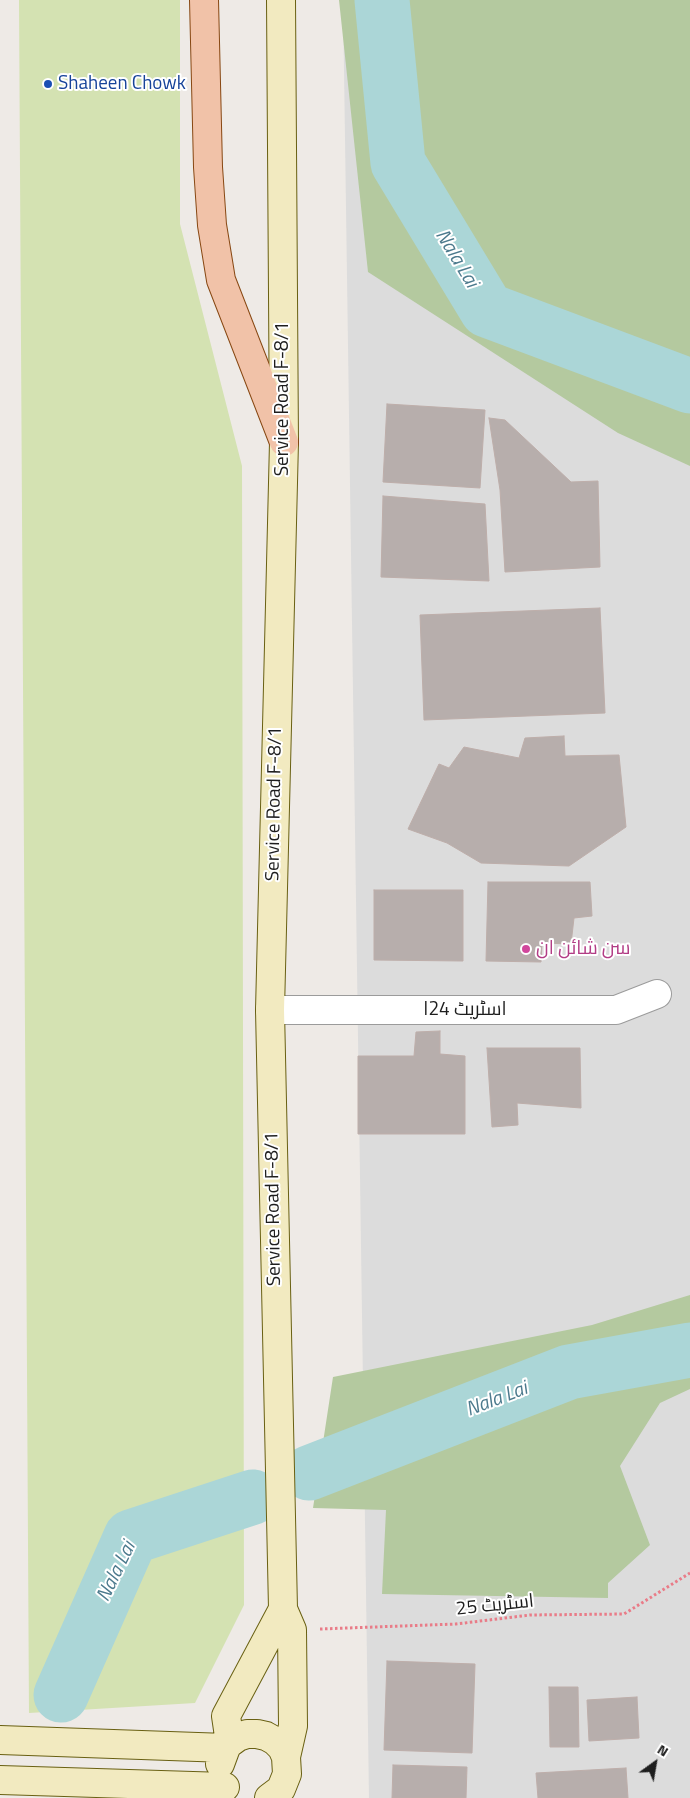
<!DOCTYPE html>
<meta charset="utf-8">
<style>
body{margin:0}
#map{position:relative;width:690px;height:1798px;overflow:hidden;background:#eeeae6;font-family:"Titillium Web",sans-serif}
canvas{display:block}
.north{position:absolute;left:630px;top:1738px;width:50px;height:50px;-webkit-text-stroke:4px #fff;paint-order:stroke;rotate:32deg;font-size:14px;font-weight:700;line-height:20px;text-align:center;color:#1e1e1e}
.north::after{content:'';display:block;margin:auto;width:18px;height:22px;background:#1e1e1e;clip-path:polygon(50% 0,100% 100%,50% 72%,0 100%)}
</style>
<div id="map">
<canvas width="690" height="1798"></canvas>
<div class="north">N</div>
</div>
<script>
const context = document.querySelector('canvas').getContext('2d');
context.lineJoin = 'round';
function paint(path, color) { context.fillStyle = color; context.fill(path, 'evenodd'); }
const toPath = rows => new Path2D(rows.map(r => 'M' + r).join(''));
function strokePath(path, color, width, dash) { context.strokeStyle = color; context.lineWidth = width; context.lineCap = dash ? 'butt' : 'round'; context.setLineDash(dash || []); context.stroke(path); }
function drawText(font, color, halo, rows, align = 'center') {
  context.font = font + ' "Titillium Web",Cairo,sans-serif'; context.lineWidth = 4; context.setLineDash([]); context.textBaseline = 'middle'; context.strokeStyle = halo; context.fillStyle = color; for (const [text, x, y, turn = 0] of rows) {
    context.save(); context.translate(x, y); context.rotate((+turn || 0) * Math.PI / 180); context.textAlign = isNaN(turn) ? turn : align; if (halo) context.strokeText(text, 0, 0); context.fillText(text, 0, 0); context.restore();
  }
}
paint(toPath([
 [343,0,690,0,690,1798,369,1798]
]), '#dcdcdc');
paint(toPath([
 [19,0,180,0,180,224,242,466,244,1605,195,1703,29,1713]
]), '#d4e2b2');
paint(toPath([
 [339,0,690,0,690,466,618,433,368,272],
 [690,1295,690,1389,660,1403,620,1466,650,1545,608,1583,608,1598,382,1594,386,1510,313,1508,333,1377,592,1325]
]), '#b4c99f');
strokePath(toPath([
 [382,0,398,163,487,310,690,386],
 [309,1473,569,1372,690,1350],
 [61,1695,131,1537,253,1497]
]), '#abd6d7', 55);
const building = toPath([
 [387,404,485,410,480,488,383,482,387,404],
 [489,418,505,420,571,482,598,481,600,567,505,572,500,490,489,418],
 [383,496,485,504,489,581,381,577,383,496],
 [600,608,605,713,424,720,420,615,600,608],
 [564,736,565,756,619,755,626,827,569,866,481,863,447,843,408,829,439,764,449,768,464,747,519,758,525,738,564,736],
 [488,882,590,882,592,916,574,918,571,944,542,943,541,962,486,961,488,882],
 [374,890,463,890,463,961,374,960,374,890],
 [440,1031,440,1054,465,1056,465,1134,358,1134,358,1056,414,1056,416,1032,440,1031],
 [487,1048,580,1048,581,1108,517,1103,518,1125,492,1127,487,1048],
 [387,1661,475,1664,472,1753,384,1750,387,1661],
 [549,1687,578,1687,579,1747,550,1747,549,1687],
 [637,1697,639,1738,589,1741,587,1700,637,1697],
 [393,1765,467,1767,466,1798,392,1798,393,1765],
 [626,1768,628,1798,538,1798,536,1773,626,1768]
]);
paint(building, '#b7aeac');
strokePath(building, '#beaeaa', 1);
const street = toPath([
 [270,1010,616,1010,657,994]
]);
const secondary = toPath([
 [281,0,284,442,270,1010,283,1609,292,1630,293,1726,286,1757],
 [0,1740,226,1748],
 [230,1743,226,1716,283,1609],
 [220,1764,227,1745,238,1737,247,1734,257,1734,266,1736,275,1741,282,1748,286,1757,287,1774,281,1789,269,1798],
 [0,1780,225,1787]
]);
const primary = toPath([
 [204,0,208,167,212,225,221,280,284,442]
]);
strokePath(street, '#9b9b9b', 30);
strokePath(secondary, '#696012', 30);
strokePath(primary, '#874712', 30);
strokePath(toPath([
 [320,1629,456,1624,530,1615,624,1614,690,1573]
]), '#e97c88', 3, [2.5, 2.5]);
strokePath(street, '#fff', 28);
strokePath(secondary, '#f2eac0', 28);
strokePath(primary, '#f1c2a8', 28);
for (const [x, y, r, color] of [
 [48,84,5,"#1a4fb4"],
 [526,949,5,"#d1479c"]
]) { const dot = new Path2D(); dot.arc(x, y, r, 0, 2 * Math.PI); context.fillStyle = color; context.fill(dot); strokePath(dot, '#fff', 2); }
drawText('19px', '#164399', '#fff', [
 ["Shaheen Chowk",58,84]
], 'left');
drawText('19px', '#1e1e1e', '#fff', [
 ["Service Road F-8/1",283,399,-90],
 ["Service Road F-8/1",275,804,-89],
 ["اسٹریٹ 24ا",465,1010],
 ["Service Road F-8/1",274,1209,-91],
 ["اسٹریٹ 25",495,1606,-6]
]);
drawText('19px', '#b23c85', '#fff', [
 ["سن شائن ان",536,949]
], 'left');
drawText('italic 20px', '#4c7a8d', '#fff', [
 ["Nala Lai",456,259,59],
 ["Nala Lai",497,1400,-21],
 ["Nala Lai",117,1572,-64]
]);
</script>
